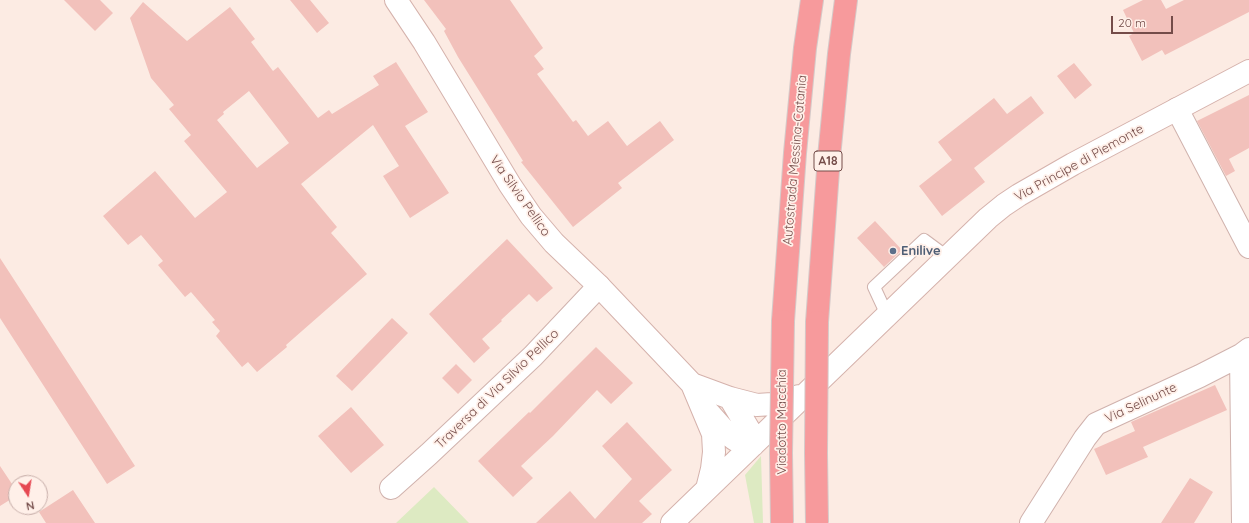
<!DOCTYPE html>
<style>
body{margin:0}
#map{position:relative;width:1249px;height:523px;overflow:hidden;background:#fcebe3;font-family:Quicksand,sans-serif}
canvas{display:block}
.north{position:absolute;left:8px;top:475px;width:40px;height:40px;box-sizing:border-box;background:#fff0e9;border:1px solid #c7aea9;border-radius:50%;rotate:168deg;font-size:11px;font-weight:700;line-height:16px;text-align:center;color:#744c49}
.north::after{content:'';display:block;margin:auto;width:14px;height:18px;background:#e64852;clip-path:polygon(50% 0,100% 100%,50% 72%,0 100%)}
.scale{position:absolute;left:1111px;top:16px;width:62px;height:18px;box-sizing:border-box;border:2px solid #744c49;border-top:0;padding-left:5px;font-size:12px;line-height:14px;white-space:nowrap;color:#744c49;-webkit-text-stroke:3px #fff0e9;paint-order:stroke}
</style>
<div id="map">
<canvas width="1249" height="523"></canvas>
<div class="north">N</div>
<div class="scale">20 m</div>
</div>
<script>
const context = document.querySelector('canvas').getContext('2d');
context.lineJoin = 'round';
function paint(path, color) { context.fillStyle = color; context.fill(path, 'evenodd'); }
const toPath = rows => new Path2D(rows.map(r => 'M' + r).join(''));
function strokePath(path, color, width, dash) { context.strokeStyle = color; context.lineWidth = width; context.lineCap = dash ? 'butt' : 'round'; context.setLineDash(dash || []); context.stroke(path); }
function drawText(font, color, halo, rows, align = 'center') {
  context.font = font + ' Quicksand,sans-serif'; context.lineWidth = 3.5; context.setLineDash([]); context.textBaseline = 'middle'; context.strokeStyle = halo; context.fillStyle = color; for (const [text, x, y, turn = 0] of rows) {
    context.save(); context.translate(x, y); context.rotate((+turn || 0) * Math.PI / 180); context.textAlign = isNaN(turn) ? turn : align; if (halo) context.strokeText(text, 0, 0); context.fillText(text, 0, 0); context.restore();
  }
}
paint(toPath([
 [761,456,763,523,754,523,745,475],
 [434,487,469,523,396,523]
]), '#ddeac2');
paint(toPath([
 [64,0,100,0,113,13,95,31],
 [290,0,310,0,329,23,317,33],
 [424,0,510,0,543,48,534,56,544,69,537,74,573,122,576,120,588,136,608,121,627,146,660,121,674,140,618,183,622,188,573,227,521,162,523,161,458,57,444,31,446,29],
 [1143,0,1161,0,1166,9,1184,0,1249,0,1249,12,1165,55,1162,50,1142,61,1129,36,1134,33,1123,10],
 [143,2,187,41,230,7,255,39,251,42,273,71,278,67,318,118,329,110,332,114,379,85,373,76,396,62,428,112,405,126,449,193,410,218,383,176,399,166,373,125,301,184,337,227,331,233,367,274,286,345,287,347,257,372,248,362,242,367,216,336,220,331,212,322,215,320,191,292,185,297,158,265,163,261,141,235,128,245,103,216,155,171,195,218,227,192,184,141,191,135,169,109,174,105,151,78,130,18],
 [249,91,289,143,257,168,217,120,224,114,223,112],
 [1074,63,1092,85,1075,99,1057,76],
 [1249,95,1249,148,1229,159,1235,171,1226,176,1197,121],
 [1031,96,1044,113,974,168,985,182,942,216,919,186,952,160,938,142,994,98,1007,114],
 [875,221,902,250,884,267,857,238],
 [507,239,553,288,537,302,529,294,501,320,502,321,482,339,490,348,474,363,429,314],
 [0,258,135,466,107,484,0,318],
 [392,318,408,333,352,391,336,376],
 [596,347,633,383,611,404,597,390,553,436,521,466,533,478,513,497,478,461,529,412,530,413],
 [456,364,472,380,458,394,442,378],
 [1215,385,1227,410,1143,447,1148,457,1106,475,1094,449,1135,431,1131,422],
 [351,407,384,445,351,473,318,436],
 [627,422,672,470,639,501,652,514,642,523,536,523,570,491,595,519,632,479,602,446],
 [0,466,16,490,16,496,0,506],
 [1190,478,1213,492,1194,523,1161,523],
 [73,490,95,523,46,523,39,512]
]), '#f2c1bb');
const lane = toPath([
 [887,315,874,287,924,240,947,257]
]);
const street = toPath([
 [1177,109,1249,247],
 [1241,355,1243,523],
 [391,488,429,454,533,356,599,286],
 [1031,523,1085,438,1096,424,1200,376,1241,355,1249,349]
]);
const secondary = toPath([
 [396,0,424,42,510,185,531,216,554,243,599,286,692,384,713,434,714,452,712,469,707,489],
 [692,384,730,398,757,405,772,404,799,396],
 [730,398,751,433,753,445],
 [709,413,725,431,734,439,742,444,753,445],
 [672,523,988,218,1004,205,1019,195,1073,164,1249,71]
]);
const highway = toPath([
 [783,321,795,153,805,48,812,0],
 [817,322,829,157,839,54,846,0]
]);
strokePath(lane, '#d0b2ad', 14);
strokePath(street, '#d0b2ad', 24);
strokePath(secondary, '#d5b2ac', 24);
strokePath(highway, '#d5c9c8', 24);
strokePath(lane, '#fff', 12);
strokePath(street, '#fff', 22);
strokePath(secondary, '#fff', 22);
strokePath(highway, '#f79a9c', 22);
const highwayBridge = toPath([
 [817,322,816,453,817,523],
 [782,523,781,453,783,321]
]);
strokePath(highwayBridge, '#d5c9c8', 24, []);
strokePath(highwayBridge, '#f79a9c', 22);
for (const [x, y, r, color] of [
 [893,251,4,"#5c6f8a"]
]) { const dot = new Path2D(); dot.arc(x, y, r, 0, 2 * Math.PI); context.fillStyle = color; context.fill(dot); strokePath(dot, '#fff0e9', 1.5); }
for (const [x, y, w] of [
 [828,161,28]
]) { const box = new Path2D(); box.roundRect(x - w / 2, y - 10, w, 20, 3); context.fillStyle = '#fff0e9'; context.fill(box); strokePath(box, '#744c49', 1); }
drawText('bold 12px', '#744c49', null, [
 ["A18",828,161]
]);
drawText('13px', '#744c49', '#fff0e9', [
 ["Autostrada Messina-Catania",795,160,-85],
 ["Via Principe di Piemonte",1079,163,-29],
 ["Via Silvio Pellico",520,196,55],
 ["Traversa di Via Silvio Pellico",497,389,-44],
 ["Via Selinunte",1141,403,-25],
 ["Viadotto Macchia",782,422,-90]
]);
drawText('bold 13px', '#4e5e75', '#fff0e9', [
 ["Enilive",901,251]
], 'left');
</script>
